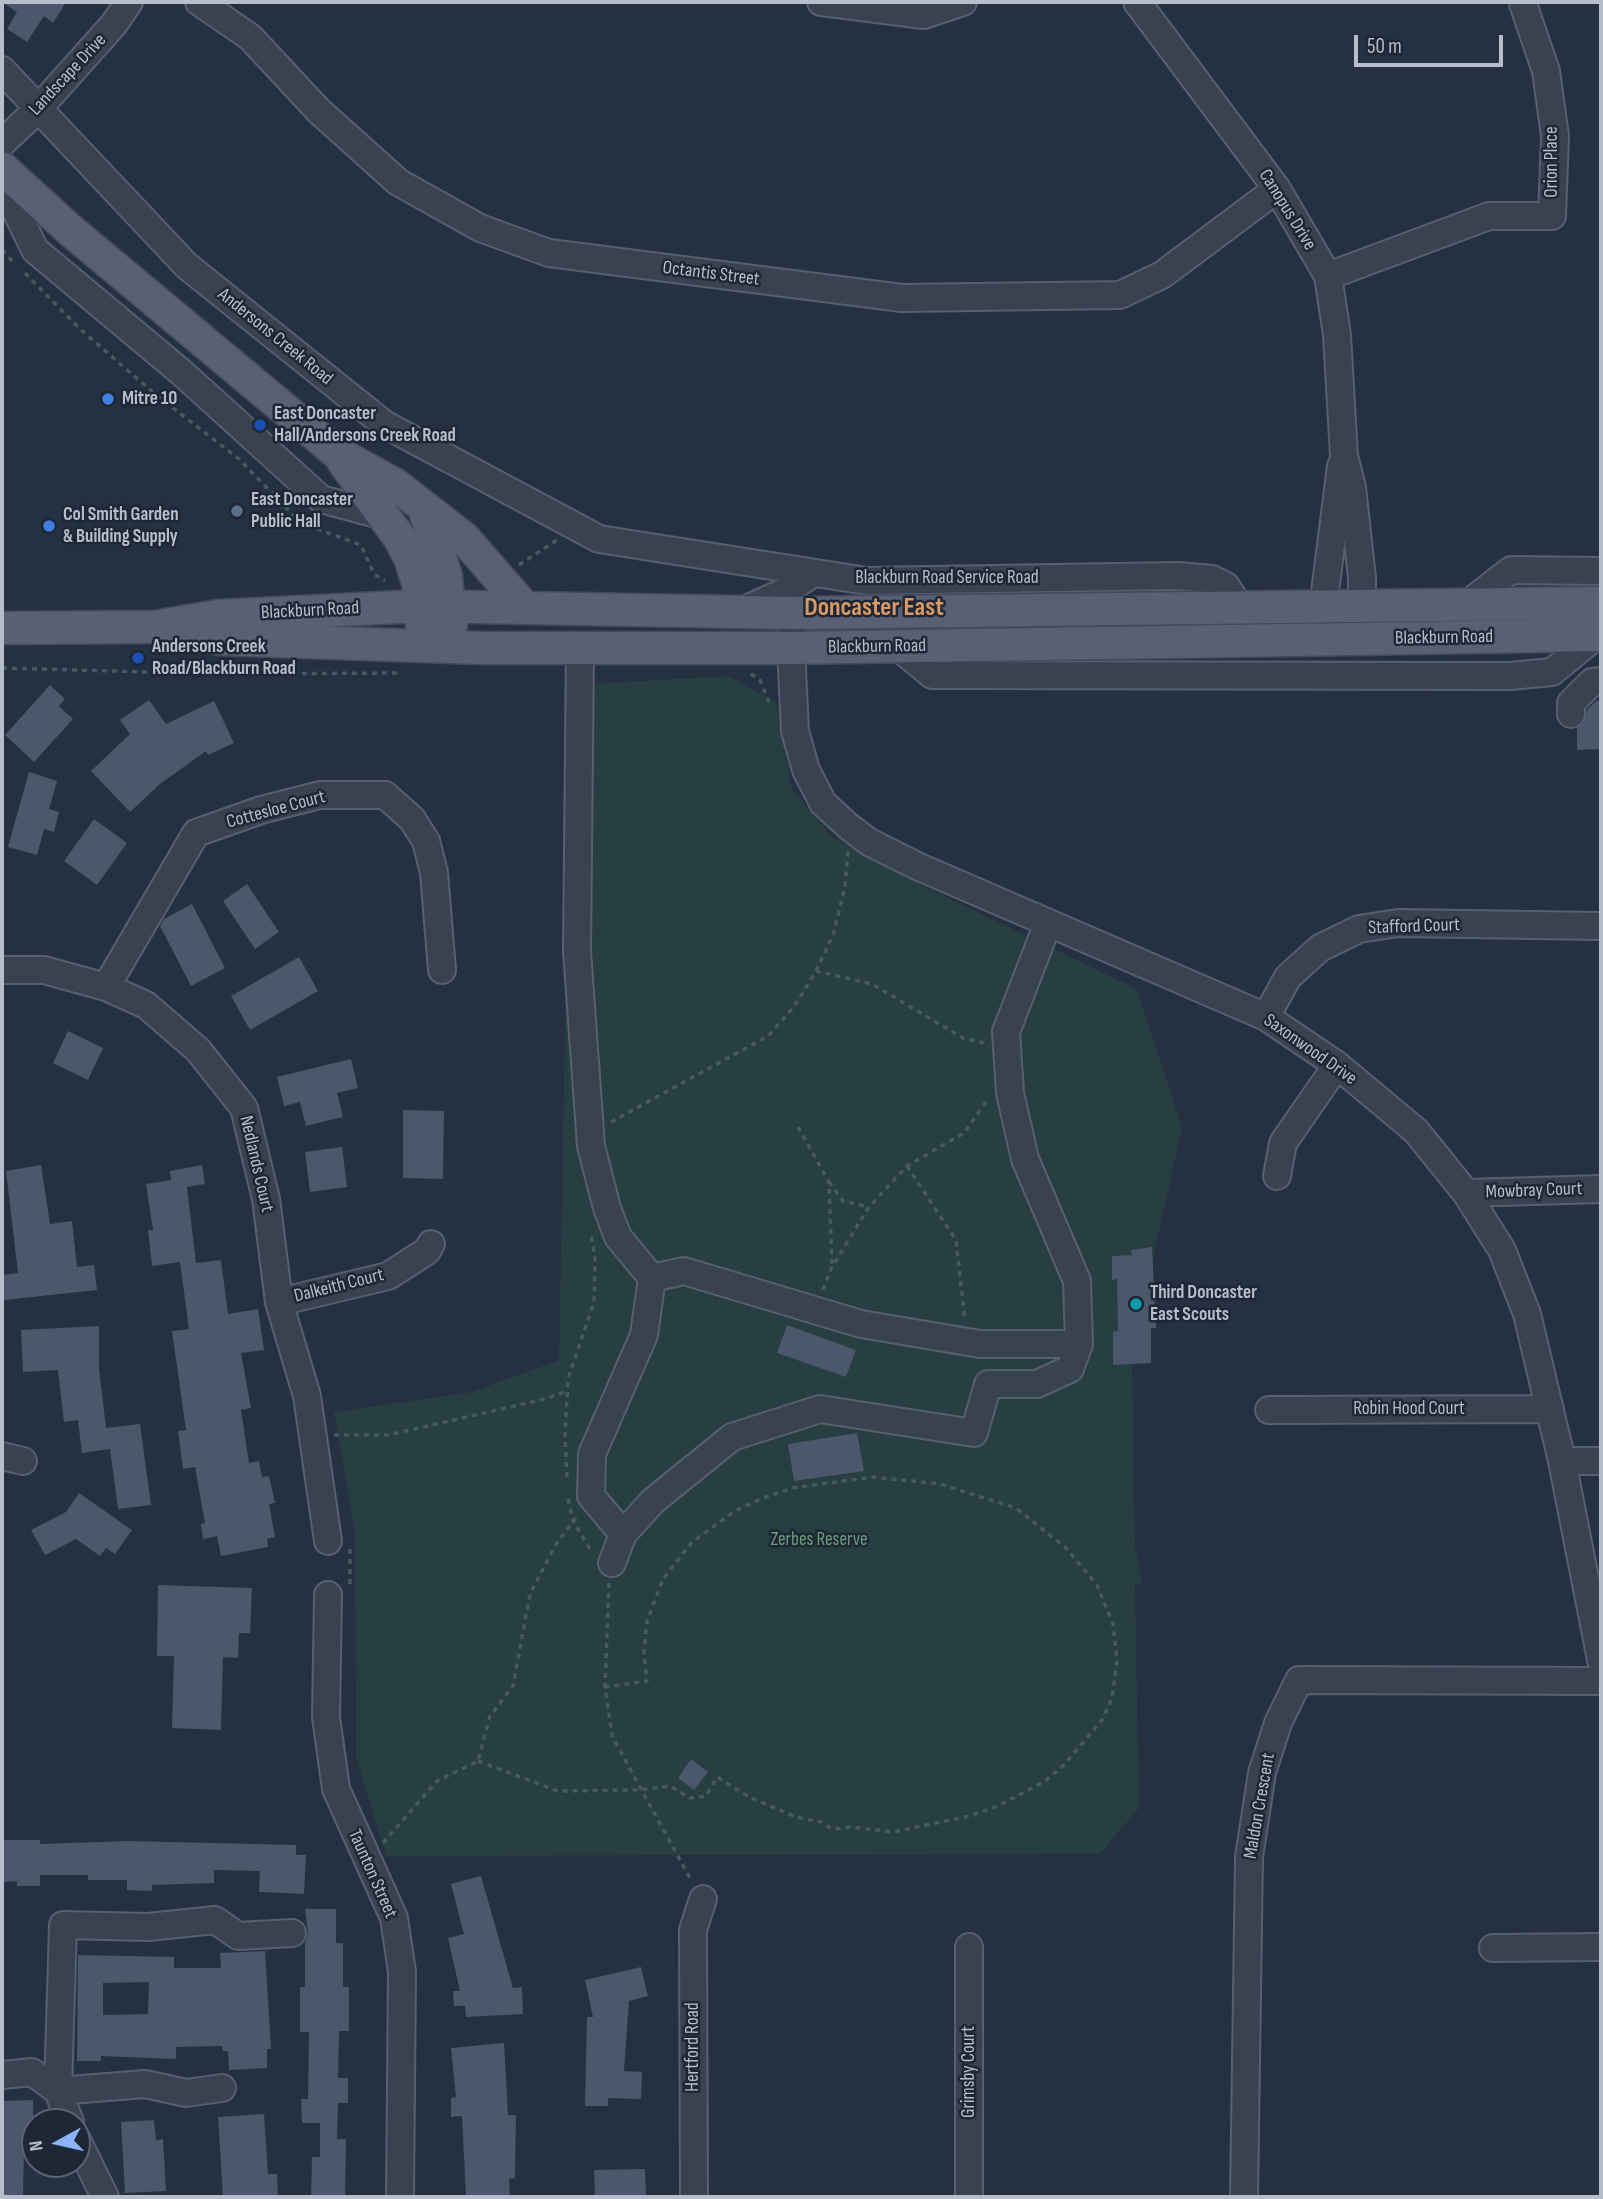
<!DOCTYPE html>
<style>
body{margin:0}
#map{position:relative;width:1603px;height:2199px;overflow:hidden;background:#253041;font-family:"Sofia Sans Condensed",sans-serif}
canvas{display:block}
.frame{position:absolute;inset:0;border:4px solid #b6bdcb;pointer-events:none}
.north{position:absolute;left:21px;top:2108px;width:70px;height:70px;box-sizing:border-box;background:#1e2736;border:2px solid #5b6372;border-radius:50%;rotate:262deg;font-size:19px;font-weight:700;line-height:28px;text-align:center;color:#b6bdcb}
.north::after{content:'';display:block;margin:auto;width:24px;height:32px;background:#8cb3fa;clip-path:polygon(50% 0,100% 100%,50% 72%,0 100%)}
.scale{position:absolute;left:1354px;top:35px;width:149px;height:32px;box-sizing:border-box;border:4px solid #b6bdcb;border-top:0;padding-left:9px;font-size:21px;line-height:24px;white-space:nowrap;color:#b6bdcb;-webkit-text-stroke:5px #1e2736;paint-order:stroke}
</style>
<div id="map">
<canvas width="1603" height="2199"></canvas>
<div class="frame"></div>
<div class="north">N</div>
<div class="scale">50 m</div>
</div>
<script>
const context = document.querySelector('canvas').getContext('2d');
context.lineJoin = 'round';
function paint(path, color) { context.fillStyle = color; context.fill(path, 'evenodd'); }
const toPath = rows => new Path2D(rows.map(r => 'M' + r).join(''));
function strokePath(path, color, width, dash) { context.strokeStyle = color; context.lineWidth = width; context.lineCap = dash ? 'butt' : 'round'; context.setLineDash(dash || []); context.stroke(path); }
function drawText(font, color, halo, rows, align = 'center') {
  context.font = font + ' "Sofia Sans Condensed",sans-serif'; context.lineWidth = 5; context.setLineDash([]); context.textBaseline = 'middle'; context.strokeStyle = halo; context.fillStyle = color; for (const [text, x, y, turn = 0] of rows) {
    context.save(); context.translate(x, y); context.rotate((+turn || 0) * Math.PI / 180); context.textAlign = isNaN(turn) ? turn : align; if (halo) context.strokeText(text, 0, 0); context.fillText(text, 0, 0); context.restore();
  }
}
paint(toPath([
 [729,676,776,702,792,790,833,837,897,873,1137,989,1182,1128,1132,1354,1135,1545,1142,1583,1135,1585,1139,1808,1100,1854,386,1856,356,1757,355,1534,334,1412,472,1392,559,1360,571,685]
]), '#273e42');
paint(toPath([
 [2,2,66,2,53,23,44,16,27,42,7,29,17,12],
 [50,685,65,699,59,706,73,719,34,762,5,735],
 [149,700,166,724,214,701,234,743,208,755,206,751,160,784,130,812,91,771,130,734,120,720],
 [1596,701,1601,701,1601,749,1577,750,1577,728,1584,722,1587,710],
 [29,772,57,781,49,809,59,812,54,832,44,829,37,855,8,847],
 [94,819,127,843,97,885,64,861],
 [247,884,279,932,255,949,223,901],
 [192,904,225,968,191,986,160,926,164,919],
 [299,957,318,991,250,1030,231,996],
 [68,1031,103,1048,88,1080,53,1063],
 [351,1059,358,1088,337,1093,343,1117,306,1126,300,1102,284,1106,277,1077],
 [403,1110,444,1111,443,1179,403,1178],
 [342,1147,347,1187,310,1192,305,1152],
 [41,1165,50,1224,72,1221,77,1267,94,1265,97,1290,4,1300,2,1275,18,1273,6,1171],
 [202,1165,205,1184,187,1187,196,1263,221,1260,228,1314,258,1309,264,1350,241,1353,251,1408,241,1410,249,1463,259,1461,262,1477,269,1476,275,1503,269,1504,275,1537,267,1539,268,1547,221,1556,217,1536,203,1539,201,1524,205,1523,195,1467,183,1469,178,1431,186,1430,172,1331,189,1329,180,1262,152,1266,148,1230,153,1230,146,1184,171,1180,170,1171],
 [1152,1247,1156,1328,1151,1328,1151,1363,1113,1365,1113,1332,1118,1331,1117,1279,1112,1280,1112,1256,1132,1255,1131,1250],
 [787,1325,856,1350,846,1377,777,1353],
 [99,1326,99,1368,106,1428,140,1424,151,1505,118,1509,110,1449,82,1453,78,1420,64,1422,58,1370,23,1372,21,1330],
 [857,1433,864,1471,794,1481,788,1444],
 [79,1493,132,1530,115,1554,106,1548,100,1556,76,1539,45,1555,31,1530,66,1512],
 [158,1585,252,1588,250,1633,239,1633,238,1658,223,1657,221,1730,172,1728,174,1656,157,1656],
 [691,1759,708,1772,694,1790,678,1778],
 [2,1840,40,1840,40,1844,128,1841,296,1845,296,1855,306,1855,304,1894,259,1892,260,1871,214,1870,214,1883,152,1885,152,1891,127,1890,127,1880,88,1880,88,1875,40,1875,40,1886,17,1886,17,1881,2,1882],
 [481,1876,513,1988,522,1987,523,2014,466,2017,465,2006,454,2006,453,1991,460,1991,448,1938,464,1934,451,1884],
 [305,1909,336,1909,336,1943,343,1943,343,1987,349,1987,349,2031,339,2031,338,2078,348,2078,348,2103,338,2103,337,2139,346,2139,345,2197,311,2197,312,2157,320,2157,320,2123,302,2123,301,2099,308,2099,309,2032,300,2032,300,1987,305,1987,305,1942,308,1933],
 [265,1951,271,2049,267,2049,267,2068,229,2070,228,2051,223,2051,222,2046,176,2047,176,2059,101,2056,101,2061,77,2061,78,1955,174,1957,174,1968,221,1968,220,1953],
 [149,1982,148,2014,103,2015,103,1983],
 [641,1967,648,1996,629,2001,624,2071,642,2072,641,2099,608,2098,608,2106,585,2106,587,2017,593,2017,585,1980],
 [504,2043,508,2115,516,2115,515,2178,509,2179,510,2197,466,2197,462,2116,451,2117,451,2098,456,2097,451,2048],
 [33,2100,34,2149,24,2149,23,2197,2,2197,2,2101],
 [264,2114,268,2174,277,2174,278,2197,223,2197,218,2117],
 [154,2120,156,2140,163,2139,166,2191,125,2193,121,2122],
 [645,2169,646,2197,595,2197,594,2170]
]), '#4b576a');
const minor = toPath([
 [199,2,250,37,319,111,398,182,480,228,549,253,902,298,1120,295,1162,275,1277,189],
 [821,2,924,15,963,2],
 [1137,2,1277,189,1328,276,1337,335,1344,456,1352,487,1362,578,1362,607,1357,626],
 [2,70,187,266,384,424,599,539,867,581,1178,576,1212,579,1226,586,1241,609],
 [2,143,38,109,114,24,129,2],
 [2,182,35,250,181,372,321,499,384,516],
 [1328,276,1489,216,1552,216,1555,136,1546,71,1523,4],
 [1466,605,1511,570,1601,571],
 [742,611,784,592,814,573],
 [795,613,791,648,795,731,806,770,823,803,848,826,869,842,917,866,1266,1017,1337,1065,1416,1131,1466,1193,1502,1250,1527,1314,1562,1461,1601,1660],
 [1331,623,1323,608,1341,466],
 [897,646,932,675,1510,676,1552,672,1597,635],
 [580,648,577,951,591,1146,607,1208,618,1237,652,1278,644,1335,592,1454,591,1496,623,1534],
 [1571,714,1571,703,1592,682,1601,681],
 [2,970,44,970,106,987,146,1005,198,1050,244,1108,266,1199,279,1302,307,1396,328,1541],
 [106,987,196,833,261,810,320,795,385,795,412,819,426,841,434,873,442,970],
 [1266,1017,1288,977,1320,948,1359,929,1398,923,1601,926],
 [1277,1176,1283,1143,1337,1065],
 [1466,1193,1601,1189],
 [652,1278,684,1271,861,1324,980,1344,1079,1344],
 [279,1302,388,1276,427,1251,431,1244],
 [1269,1410,1550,1409],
 [2,1456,23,1461],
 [1562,1461,1601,1461],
 [612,1563,623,1534,653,1501,732,1437,820,1409,974,1433,988,1384,1037,1384,1070,1369,1079,1344,1077,1281,1025,1159,1010,1093,1006,1032,1048,923],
 [328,1595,326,1717,336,1789,394,1918,402,1972,400,2197],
 [969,1947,969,2197],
 [1493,1948,1601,1947],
 [2,2075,32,2072,58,2091,145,2084,186,2093,222,2088],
 [70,2122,58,2091,63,1925,148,1927,215,1920,238,1936,292,1933],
 [77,2140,105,2197],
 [694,2197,693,1930,703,1899],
 [1244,2197,1249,1857,1262,1773,1278,1723,1299,1680,1601,1681]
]);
const major = toPath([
 [2,168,70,230,336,452,396,485,464,538,524,607],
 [343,461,399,537,410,558,418,583,422,625],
 [424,508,446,576,451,625],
 [2,628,154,627,218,616,421,606,795,613,1601,603],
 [172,630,219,639,481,648,791,648,1601,635]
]);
strokePath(minor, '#57606e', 30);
strokePath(major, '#434b5a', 35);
strokePath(toPath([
 [2,250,14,263],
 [25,273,80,329,155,394,239,459,301,523,361,545,374,574,385,581],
 [519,565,557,540],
 [2,668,223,674,400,673],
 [751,674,760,680,770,705],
 [816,971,872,984,963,1038,984,1043],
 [611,1122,768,1036,793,1008,816,971,833,935,845,887,848,852],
 [798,1127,829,1182,832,1265],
 [907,1166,956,1240,965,1320],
 [829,1182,843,1201,869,1207],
 [823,1290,832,1267,869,1207,907,1166,964,1133,988,1099],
 [334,1435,388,1435,545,1399,567,1391],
 [567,1477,565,1435,568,1379,594,1302,595,1257,591,1234],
 [568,1499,573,1521,591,1551],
 [350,1549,350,1586],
 [609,1583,605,1687,612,1736,691,1880],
 [478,1761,558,1791,639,1790,670,1786,690,1798,706,1796,717,1777,749,1797,796,1817,821,1822,832,1829,852,1827,893,1832,970,1816,998,1806,1045,1781,1063,1766,1102,1720,1112,1699,1117,1660,1113,1624,1097,1585,1066,1548,1016,1508,940,1484,873,1477,792,1488,763,1498,735,1511,692,1542,663,1579,647,1621,644,1654,647,1681,605,1687],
 [383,1843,437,1781,478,1761,490,1716,513,1686,530,1594,556,1544,578,1515]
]), '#455b5f', 3.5, [5, 5]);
strokePath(minor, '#394251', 26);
strokePath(major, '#576171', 32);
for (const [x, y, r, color] of [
 [108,399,7,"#3f7fe0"],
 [260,425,7,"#1a4fb4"],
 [237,511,7,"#5c6f8a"],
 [49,526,7,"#3f7fe0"],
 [138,658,7,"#1a4fb4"],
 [1136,1304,7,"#0f9aa8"]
]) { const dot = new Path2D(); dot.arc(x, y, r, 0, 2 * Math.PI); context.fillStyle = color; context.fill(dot); strokePath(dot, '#1e2736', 2.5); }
drawText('19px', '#b6bdcb', '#1e2736', [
 ["Landscape Drive",68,75,-47],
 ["Orion Place",1552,162,-90],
 ["Canopus Drive",1287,210,58],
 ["Octantis Street",711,274,7],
 ["Andersons Creek Road",275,337,39],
 ["Blackburn Road Service Road",947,578],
 ["Blackburn Road",310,611,-3],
 ["Blackburn Road",1444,638,-1],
 ["Blackburn Road",877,647,-1],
 ["Cottesloe Court",276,810,-15],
 ["Stafford Court",1414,927,-2],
 ["Saxonwood Drive",1310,1050,35],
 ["Nedlands Court",256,1164,77],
 ["Mowbray Court",1534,1191,-2],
 ["Dalkeith Court",339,1286,-14],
 ["Robin Hood Court",1409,1409],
 ["Maldon Crescent",1260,1806,-80],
 ["Taunton Street",372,1874,66],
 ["Hertford Road",693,2047,-90],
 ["Grimsby Court",969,2072,-90]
]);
drawText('bold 19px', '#b6bdcb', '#1e2736', [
 ["Mitre 10",122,399],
 ["East Doncaster",274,414],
 ["Hall/Andersons Creek Road",274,436],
 ["East Doncaster",251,500],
 ["Public Hall",251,522],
 ["Col Smith Garden",63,515],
 ["& Building Supply",63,537],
 ["Andersons Creek",152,647],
 ["Road/Blackburn Road",152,669],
 ["Third Doncaster",1150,1293],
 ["East Scouts",1150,1315]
], 'left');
drawText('19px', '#6d9c79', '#1e2736', [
 ["Zerbes Reserve",819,1540]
]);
drawText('bold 26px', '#d89a64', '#1e2736', [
 ["Doncaster East",874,608]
]);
</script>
